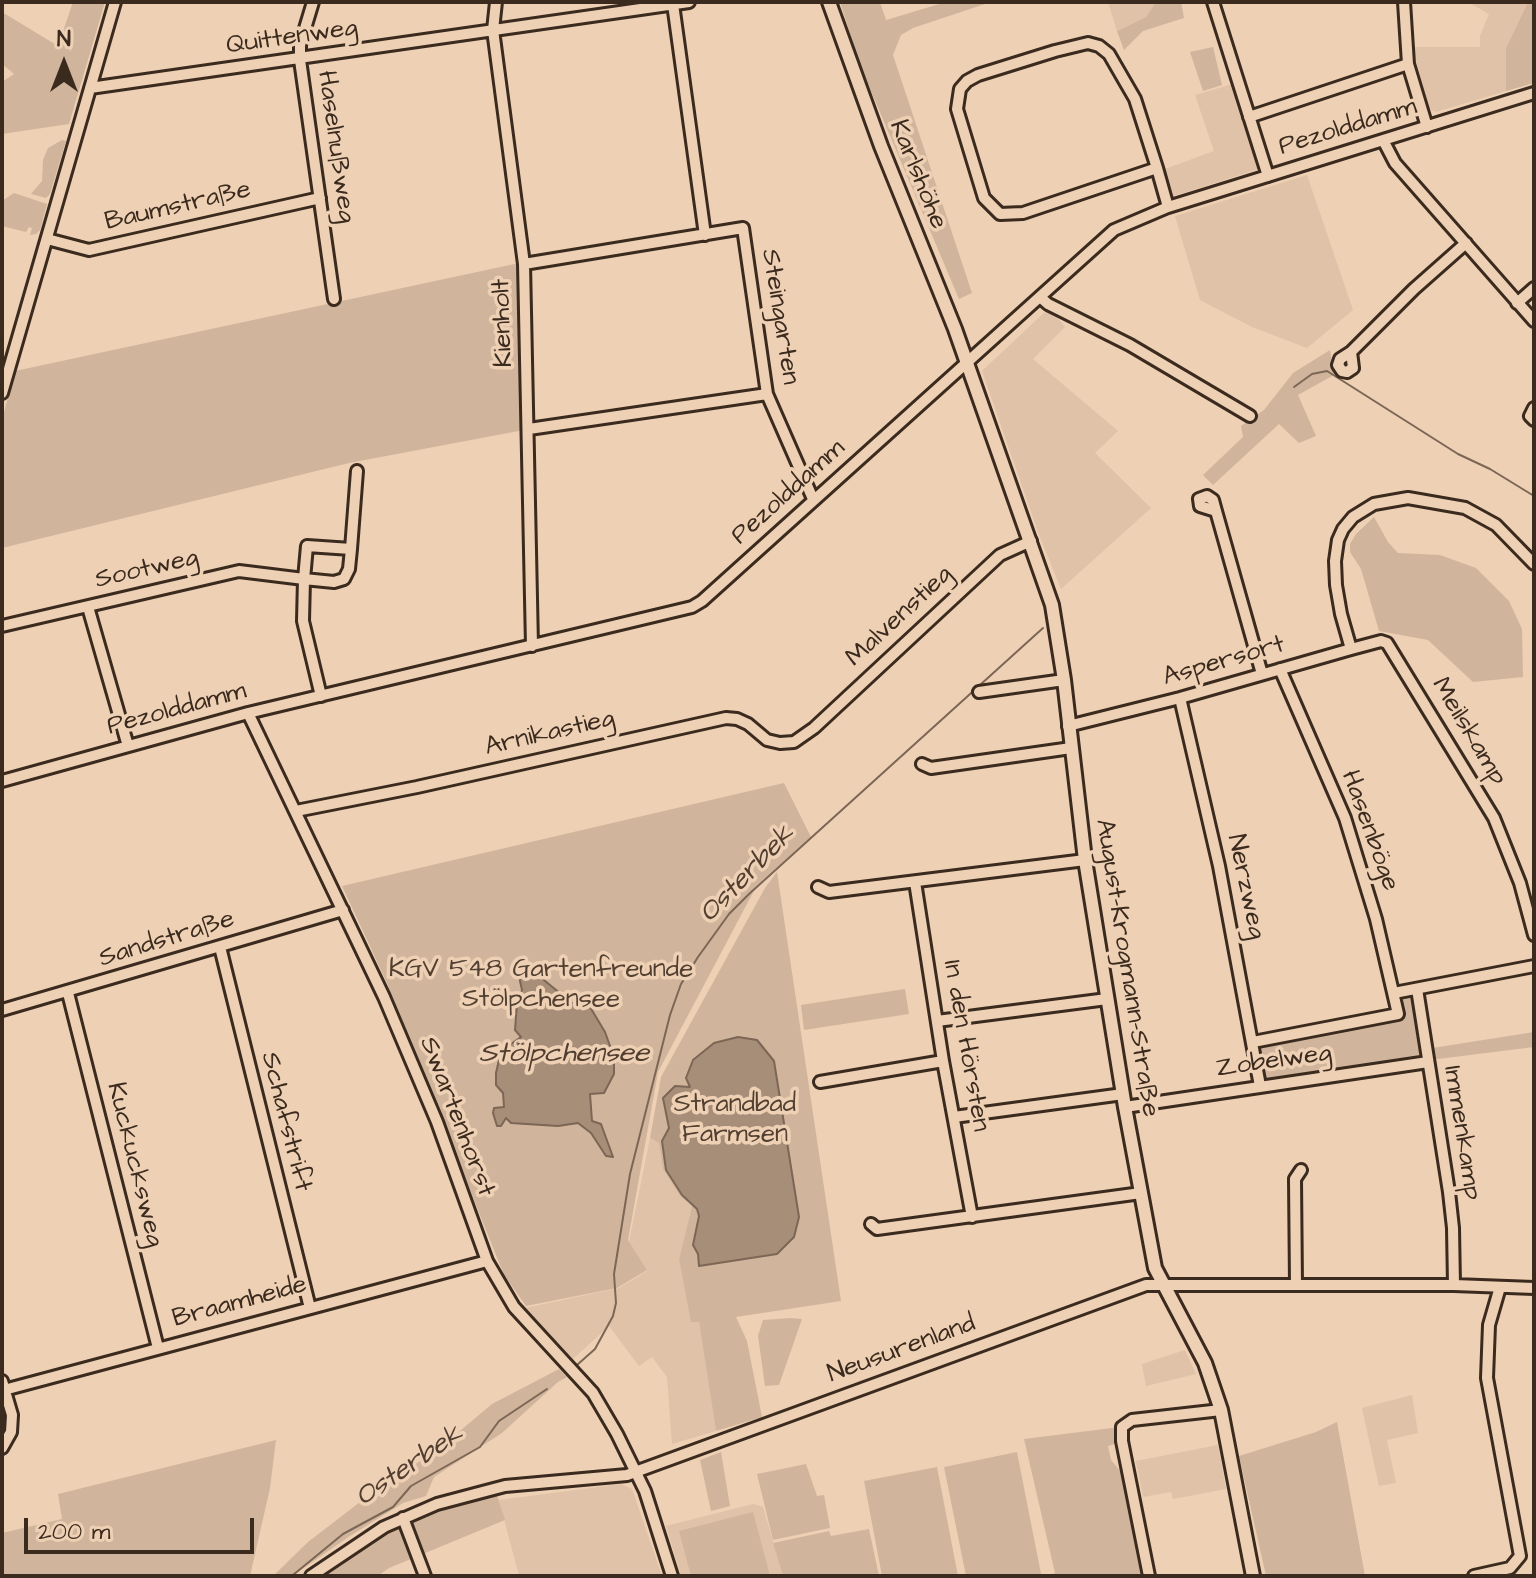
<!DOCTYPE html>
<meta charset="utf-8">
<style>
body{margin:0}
#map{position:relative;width:1536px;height:1578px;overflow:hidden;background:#eed0b4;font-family:"Architects Daughter",sans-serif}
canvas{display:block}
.frame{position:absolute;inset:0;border:4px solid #3b2a1e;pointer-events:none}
.north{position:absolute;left:24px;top:24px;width:80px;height:80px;-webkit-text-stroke:6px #eed0b4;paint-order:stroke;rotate:0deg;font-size:22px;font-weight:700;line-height:32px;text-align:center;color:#3b2a1e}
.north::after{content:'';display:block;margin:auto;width:28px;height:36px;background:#3b2a1e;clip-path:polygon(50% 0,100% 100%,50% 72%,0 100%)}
.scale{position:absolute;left:24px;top:1518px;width:230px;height:36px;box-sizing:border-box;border:4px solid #3b2a1e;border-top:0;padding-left:10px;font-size:24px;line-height:28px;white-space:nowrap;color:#3b2a1e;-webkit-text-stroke:6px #eed0b4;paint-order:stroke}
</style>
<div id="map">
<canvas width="1536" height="1578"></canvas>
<div class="frame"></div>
<div class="north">N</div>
<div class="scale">200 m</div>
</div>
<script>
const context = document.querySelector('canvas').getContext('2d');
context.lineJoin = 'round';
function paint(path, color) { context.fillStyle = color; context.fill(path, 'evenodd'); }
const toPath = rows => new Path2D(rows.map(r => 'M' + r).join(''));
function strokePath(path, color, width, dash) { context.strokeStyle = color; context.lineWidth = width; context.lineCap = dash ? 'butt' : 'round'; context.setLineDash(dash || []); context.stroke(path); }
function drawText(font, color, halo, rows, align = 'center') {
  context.font = font + ' "Architects Daughter",sans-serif'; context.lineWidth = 7; context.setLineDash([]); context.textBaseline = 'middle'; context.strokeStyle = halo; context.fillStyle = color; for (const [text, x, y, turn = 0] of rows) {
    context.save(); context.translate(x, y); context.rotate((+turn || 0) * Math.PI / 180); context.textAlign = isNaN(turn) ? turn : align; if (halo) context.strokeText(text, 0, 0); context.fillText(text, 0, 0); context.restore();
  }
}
paint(toPath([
 [1108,2,1156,2,1146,17,1117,31],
 [1468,2,1528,2,1506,48,1506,91,1436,112,1429,109,1412,47,1480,47,1480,36,1489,14],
 [1233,84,1259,169,1174,196,1165,169,1214,151,1195,95],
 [1307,175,1353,310,1307,348,1252,327,1200,300,1175,216],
 [1049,308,1065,327,1033,359,1118,431,1095,453,1151,508,1061,589,1039,535,982,371],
 [650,1138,659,1143,663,1169,680,1196,692,1206,679,1259,692,1322,699,1321,716,1431,672,1444,667,1377,652,1357,639,1366,609,1326,573,1359,525,1308,619,1288,647,1271,629,1242],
 [1185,1350,1196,1374,1146,1386,1142,1364],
 [1412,1395,1418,1433,1387,1440,1396,1483,1379,1486,1362,1408],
 [1218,1445,1226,1489,1173,1499,1171,1492,1143,1497,1136,1461],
 [621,1484,632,1489,662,1576,519,1576,499,1500],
 [753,1504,763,1507,783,1576,681,1576,666,1526]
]), '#dfc2a7');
paint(toPath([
 [73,2,105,2,69,124,2,134,2,82,14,74,2,64,2,12,58,46],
 [840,2,880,2,886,20,946,2,991,2,913,28,901,35,893,55,972,293,959,299,860,65],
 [1156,2,1181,2,1184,18,1143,31,1124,50,1117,31,1146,17],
 [1528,2,1534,2,1534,83,1506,91,1506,48],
 [1213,47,1222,85,1203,91,1190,52],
 [62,140,66,141,50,194,46,198,31,194,42,181,43,160,48,148],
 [14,193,47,204,40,230,36,234,30,235,32,228,29,227,26,232,2,226,2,201],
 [519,263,524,430,349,463,2,548,2,420,15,371],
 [1330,350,1334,375,1298,395,1316,436,1299,443,1279,424,1213,485,1203,475,1243,437,1241,426,1264,410,1293,373],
 [1374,517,1388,542,1398,553,1440,555,1476,568,1509,601,1522,629,1523,677,1473,682,1428,640,1379,631,1361,569,1350,552,1350,544,1356,534],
 [784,783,811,837,757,885,658,1072,628,1240,647,1270,617,1288,526,1306,504,1275,387,983,342,886],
 [777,872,841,1301,736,1317,747,1341,762,1417,716,1431,699,1322,691,1322,679,1259,692,1206,680,1196,663,1169,659,1143,650,1138,661,1077,765,888],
 [905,989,909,1014,804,1030,801,1005],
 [1415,993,1426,1049,1534,1032,1534,1047,1438,1059,1426,1057,1264,1080,1258,1050,1263,1045,1394,1022,1401,1017,1400,996],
 [791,1318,802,1319,779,1385,765,1386,758,1336,763,1320],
 [559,1369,567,1377,558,1382,502,1433,434,1477,426,1496,403,1503,350,1536,292,1576,273,1576,308,1542,364,1499,442,1446,492,1404],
 [1337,1422,1365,1576,1266,1576,1239,1456,1316,1432],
 [1120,1427,1121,1442,1108,1446,1111,1460,1122,1473,1141,1576,1047,1576,1055,1573,1024,1439],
 [276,1440,270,1488,250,1576,2,1576,2,1533,62,1519,58,1494],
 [721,1452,730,1506,711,1511,700,1460],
 [1017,1452,1041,1574,966,1576,944,1467],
 [806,1464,817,1496,824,1495,830,1528,773,1540,757,1474],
 [937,1467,958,1576,882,1576,864,1481],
 [497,1495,505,1520,389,1568,378,1576,318,1576,359,1547,418,1515,473,1498],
 [753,1512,770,1576,691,1576,679,1531],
 [869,1529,879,1576,783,1576,773,1543,829,1531,831,1536]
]), '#d0b59c');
const water = toPath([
 [528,967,572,1003,580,1001,590,1007,605,1032,614,1057,614,1074,604,1093,590,1094,592,1121,601,1124,613,1157,606,1156,591,1133,578,1123,558,1126,511,1123,506,1118,501,1126,497,1126,493,1113,494,1108,504,1107,503,1093,496,1085,496,1073,501,1051,521,1037,515,1030,517,1003,522,990,518,972,528,967],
 [738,1037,757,1040,774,1061,799,1217,794,1237,777,1254,699,1266,698,1254,693,1245,699,1216,697,1209,682,1195,666,1170,662,1141,669,1128,663,1098,675,1086,690,1087,686,1078,693,1060,714,1043,738,1037]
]);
paint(water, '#a78e79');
strokePath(water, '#7c6655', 2);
strokePath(toPath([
 [1294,387,1312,374,1327,371,1458,454,1490,469,1534,496],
 [577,1365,595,1349,613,1316,616,1303,614,1274,630,1174,670,1015,681,984,698,957,729,914,749,894,1043,628],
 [293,1575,343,1534,393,1507,411,1486,480,1447,499,1421,547,1389]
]), '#7c6655', 2);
const minor = toPath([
 [313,2,300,45,300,60,334,299],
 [496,2,493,30,524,264,532,646],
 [1213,2,1268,176],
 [1404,2,1408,64,1427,127],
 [673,4,705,235],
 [90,88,689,2],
 [1249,117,1408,64],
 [1383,140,1395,163,1534,321],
 [1157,168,1023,213,1000,214,984,198,957,109,960,89,967,81,978,75,1055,51,1088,43,1099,46,1109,54,1135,99,1157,168,1168,207],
 [47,239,89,250,320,198],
 [524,264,743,228,767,394,813,499],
 [1040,297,1048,304,1130,345,1250,416],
 [1517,303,1534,288],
 [1351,352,1353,368,1347,372,1342,371,1338,365,1340,359,1351,352,1414,289,1466,243],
 [2,393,115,2],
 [1534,408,1530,416,1534,420],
 [529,429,767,394],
 [1216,511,1200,506,1199,499,1207,496,1213,500,1216,511,1262,674],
 [351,549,357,471],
 [88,607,128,746],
 [2,626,239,571,304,579,334,582,344,579,349,569,351,549,307,546,304,579,303,621,321,696],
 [1351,649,1341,614,1336,585,1335,561,1338,540,1343,529,1353,517,1374,504,1408,498,1465,508,1496,525,1534,564],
 [979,692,1064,680],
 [1180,698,1219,866,1260,1086],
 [248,713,384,997,437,1122,487,1261,514,1307,593,1393,617,1434,645,1491,672,1576],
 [1068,726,1180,698,1351,649,1381,641,1387,643,1494,818,1520,883,1534,935],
 [922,764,931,768,1071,748],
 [2,781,248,713,692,607,702,601,1114,230,1168,207,1534,93],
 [296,811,417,787,726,718,737,719,748,724,767,740,780,743,794,742,814,728,1000,555,1031,541],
 [915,882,943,1061,972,1217],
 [818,887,829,892,1085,860],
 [220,947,310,1308],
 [1417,989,1449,1192,1453,1228,1454,1285],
 [68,993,158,1348],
 [1394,993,1534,966],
 [2,1010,343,910],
 [937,1021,1107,999],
 [1253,1042,1398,1014,1376,919,1345,818,1280,669],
 [820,1082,943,1061],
 [1125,1107,1428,1062],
 [954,1117,1123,1094],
 [871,1224,877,1229,1141,1193],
 [1296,1285,1295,1179,1301,1170],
 [2,1381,12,1415,11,1432,2,1448],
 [4,1390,487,1261],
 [403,1518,425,1576],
 [311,1576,384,1527,437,1504,505,1486,627,1475,1146,1285,1454,1285,1534,1288],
 [1149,1576,1122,1441,1122,1427,1132,1420,1221,1410],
 [1474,1576,1510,1568,1520,1556,1487,1378,1489,1325,1500,1287]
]);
const major = toPath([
 [829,2,881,146,955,329,1052,605,1064,680,1085,860,1125,1107,1155,1268,1205,1363,1221,1410,1253,1576]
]);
strokePath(minor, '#3b2a1e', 16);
strokePath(major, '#3b2a1e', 18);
strokePath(minor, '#eed0b4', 10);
strokePath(major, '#eed0b4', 12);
drawText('26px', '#3b2a1e', '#eed0b4', [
 ["Quittenweg",292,38,-8],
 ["Pezolddamm",1348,128,-17],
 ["Haselnußweg",335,147,82],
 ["Karlshöhe",917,175,68],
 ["Baumstraße",178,207,-13],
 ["Steingarten",779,317,81],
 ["Kienholt",504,323,-92],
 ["Pezolddamm",789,493,-42],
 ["Sootweg",147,570,-13],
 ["Malvenstieg",900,617,-43],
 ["Aspersort",1224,662,-16],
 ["Pezolddamm",177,710,-15],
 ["Meilskamp",1468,732,59],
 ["Arnikastieg",550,734,-13],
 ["Hasenböge",1369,831,70],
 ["Nerzweg",1245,887,78],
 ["Sandstraße",167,940,-17],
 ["August-Krogmann-Straße",1126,968,81],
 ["In den Hörsten",965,1046,80],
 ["Zobelweg",1274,1062,-8],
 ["Swartenhorst",456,1117,69],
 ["Schafstrift",285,1122,76],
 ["Immenkamp",1461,1133,81],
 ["Kuckucksweg",134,1165,76],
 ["Braamheide",240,1303,-15],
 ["Neusurenland",902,1350,-20]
]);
drawText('26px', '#513f31', '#eed0b4', [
 ["KGV 548 Gartenfreunde",541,971],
 ["Stölpchensee",541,1001],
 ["Strandbad",735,1106],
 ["Farmsen",735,1136]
]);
drawText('italic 28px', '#513e30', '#eed0b4', [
 ["Osterbek",748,875,-46],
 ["Stölpchensee",564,1055],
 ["Osterbek",410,1467,-34]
]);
</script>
